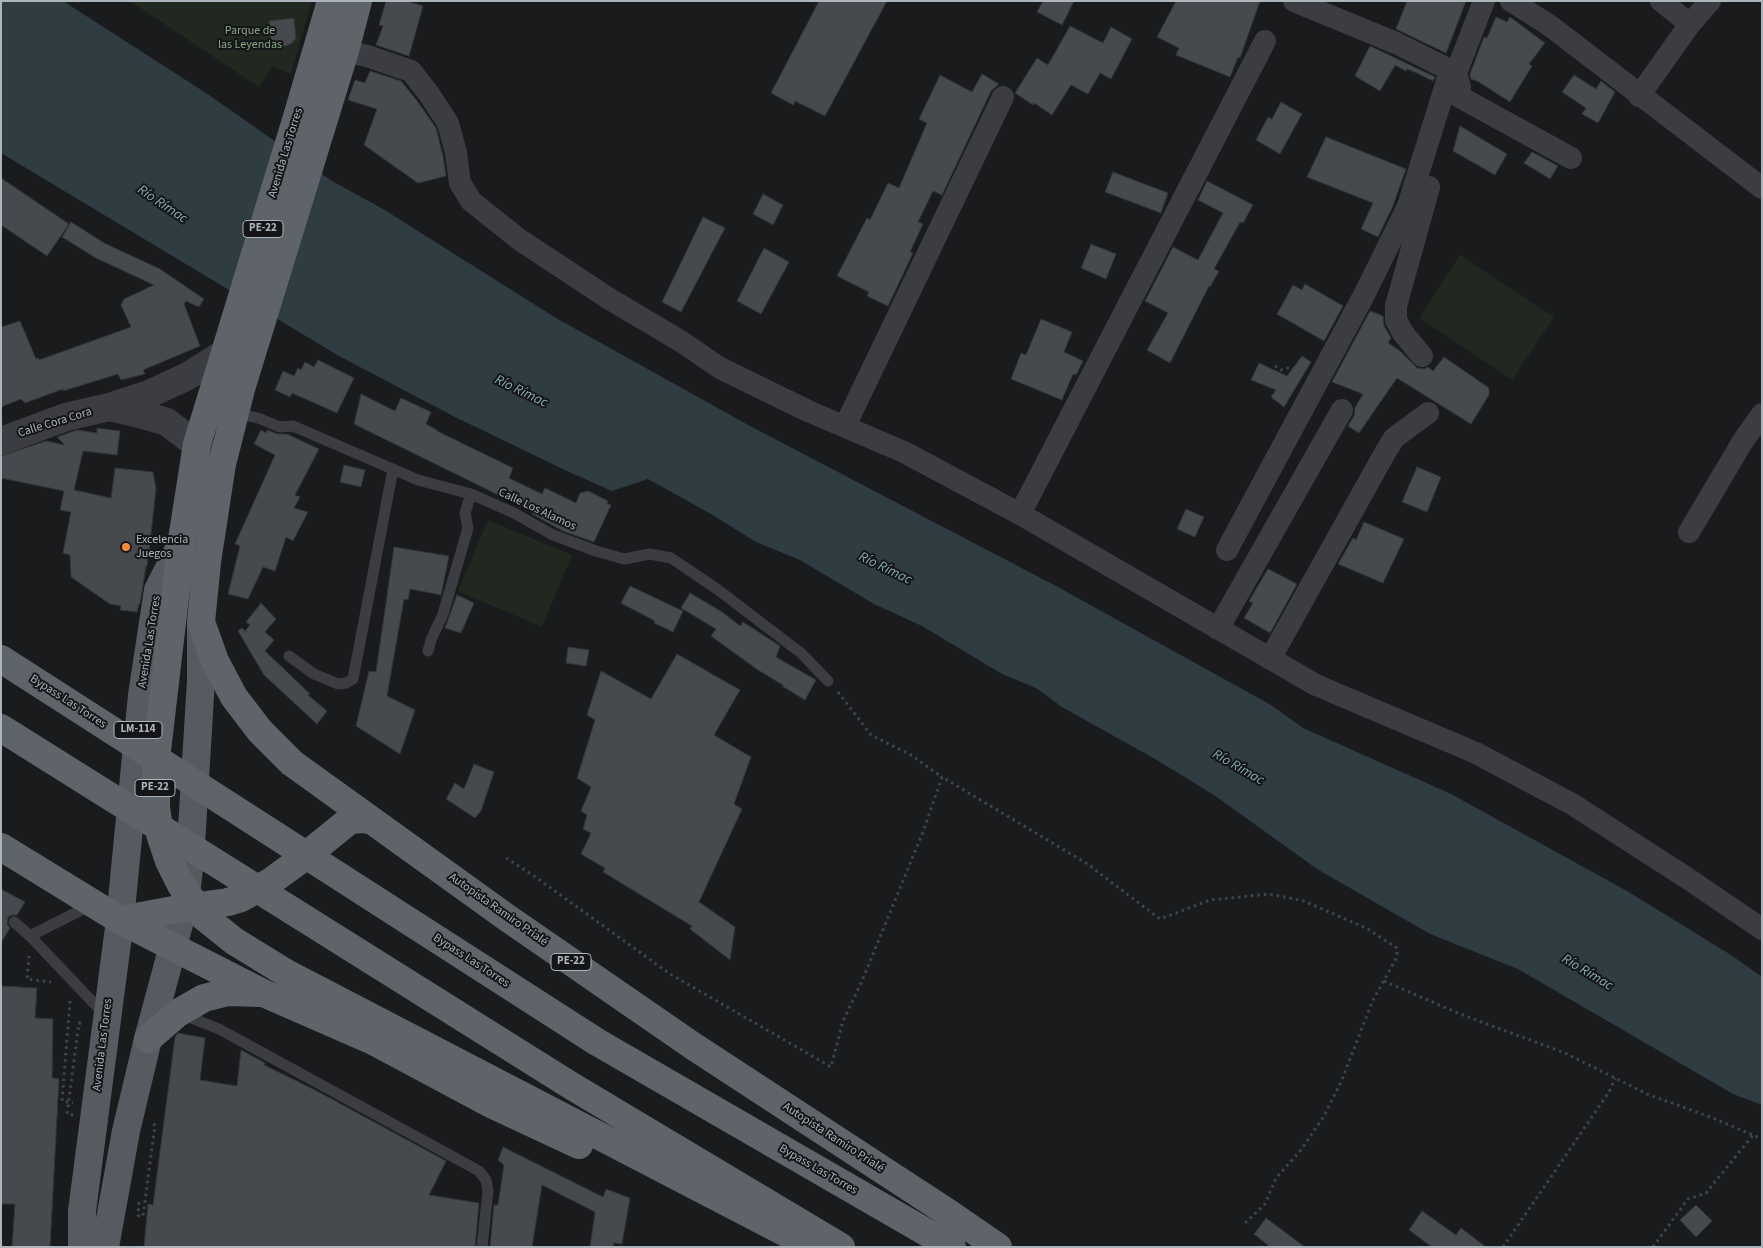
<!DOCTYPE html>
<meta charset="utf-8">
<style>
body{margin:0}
#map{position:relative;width:1763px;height:1248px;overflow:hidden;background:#1a1b1d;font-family:"Source Sans 3",sans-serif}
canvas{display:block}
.frame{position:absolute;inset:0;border:2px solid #acb5bc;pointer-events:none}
</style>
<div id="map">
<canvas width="1763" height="1248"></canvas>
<div class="frame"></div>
</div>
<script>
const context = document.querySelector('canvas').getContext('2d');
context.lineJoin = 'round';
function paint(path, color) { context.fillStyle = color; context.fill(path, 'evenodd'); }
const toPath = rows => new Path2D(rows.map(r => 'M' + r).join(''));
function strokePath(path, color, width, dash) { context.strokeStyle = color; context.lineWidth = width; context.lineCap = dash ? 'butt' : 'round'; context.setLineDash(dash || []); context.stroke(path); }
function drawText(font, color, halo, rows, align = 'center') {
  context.font = font + ' "Source Sans 3",sans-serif'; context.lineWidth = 4; context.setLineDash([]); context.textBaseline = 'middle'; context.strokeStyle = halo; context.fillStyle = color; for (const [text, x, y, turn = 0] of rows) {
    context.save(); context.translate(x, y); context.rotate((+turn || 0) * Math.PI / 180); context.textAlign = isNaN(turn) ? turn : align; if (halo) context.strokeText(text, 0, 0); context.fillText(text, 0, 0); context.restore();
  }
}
paint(toPath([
 [130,1,312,1,291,74,272,67,259,87],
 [1460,255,1554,317,1512,380,1419,318],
 [488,520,572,555,542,627,458,591]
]), '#20281f');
paint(toPath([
 [1,1,63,1,206,93,332,181,383,209,556,318,750,426,1056,586,1271,705,1303,728,1451,794,1627,891,1731,955,1762,977,1762,1105,1733,1094,1518,969,1430,934,1317,869,1214,795,1155,759,1062,707,1036,688,1002,674,922,626,874,604,800,560,756,542,711,514,648,479,612,491,567,471,455,417,339,356,1,153]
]), '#2f3d42');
const building = toPath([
 [386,1,407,1,423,6,409,56,376,45,383,26,379,25,386,1],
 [819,1,887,1,825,116,795,101,793,105,771,93,819,1],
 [1043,1,1074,1,1062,25,1037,12,1043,1],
 [1176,1,1260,1,1240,58,1238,57,1230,77,1176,55,1179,48,1157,37,1176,1],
 [1407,1,1466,1,1446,53,1396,29,1407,1],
 [1496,17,1507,22,1510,17,1545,43,1529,64,1532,66,1510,102,1479,82,1471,79,1470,74,1484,37,1487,38,1496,17],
 [294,18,296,38,291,44,280,48,271,40,269,21,294,18],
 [1070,26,1103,43,1111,27,1132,39,1111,79,1100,73,1088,94,1071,85,1052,115,1034,103,1033,105,1015,93,1037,58,1048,65,1070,26],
 [1370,46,1435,77,1433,81,1417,73,1407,69,1406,71,1395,65,1380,91,1355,76,1370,46],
 [370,71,401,81,418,102,436,128,443,156,446,176,418,183,364,145,377,109,348,100,355,80,365,83,370,71],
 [982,74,999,84,991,91,942,195,933,191,918,222,923,224,910,252,913,253,888,306,867,296,869,292,837,276,867,218,870,220,888,183,899,188,927,123,919,119,940,75,972,92,982,74],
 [1574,75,1596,89,1601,81,1615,92,1598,123,1582,114,1586,108,1562,92,1574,75],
 [1281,102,1302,114,1280,154,1256,140,1268,117,1272,119,1281,102],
 [1460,126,1507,154,1495,175,1453,151,1460,126],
 [1326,137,1406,169,1392,208,1378,237,1361,229,1373,203,1307,177,1326,137],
 [1532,152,1558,166,1550,179,1524,163,1532,152],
 [1113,172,1168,193,1161,213,1105,192,1113,172],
 [1,178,69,224,47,256,1,225,1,178],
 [1207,181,1253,205,1243,223,1240,222,1214,269,1219,271,1210,287,1209,286,1170,363,1147,350,1168,313,1145,301,1173,247,1198,260,1223,213,1198,200,1207,181],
 [763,194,783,205,773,225,753,214,763,194],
 [703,217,725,228,681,312,662,302,703,217],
 [71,222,104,243,160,269,204,299,199,307,186,301,184,304,200,346,143,370,145,374,121,380,118,374,63,391,63,389,25,403,21,399,1,407,1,327,20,321,36,359,39,358,39,360,131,327,121,305,124,299,154,285,96,258,62,237,71,222],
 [1091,244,1116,254,1106,279,1081,268,1091,244],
 [764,248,789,262,761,314,737,301,764,248],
 [1305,284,1343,306,1324,341,1277,314,1293,285,1302,290,1305,284],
 [1370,311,1383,316,1384,326,1391,338,1388,343,1400,351,1417,368,1424,369,1428,367,1433,371,1444,357,1489,388,1489,395,1471,424,1397,378,1359,433,1348,426,1354,416,1355,408,1363,394,1332,382,1370,311],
 [1041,319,1072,332,1064,352,1083,361,1076,375,1073,374,1062,400,1011,379,1021,353,1026,355,1041,319],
 [1302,356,1311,362,1284,407,1271,397,1276,390,1251,380,1259,363,1287,376,1302,356],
 [318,360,354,378,337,413,292,393,290,397,275,390,283,371,294,376,298,368,301,370,305,362,314,367,318,360],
 [361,394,395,411,401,398,431,412,426,424,437,430,437,431,513,468,509,478,542,494,545,488,576,503,580,493,588,491,608,501,607,504,611,505,594,542,563,531,532,514,533,512,354,424,361,394],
 [97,428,120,431,117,455,83,451,74,490,111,498,115,468,153,472,156,489,150,542,147,566,146,566,140,604,139,604,137,612,120,610,121,606,110,604,71,577,70,555,63,553,71,512,60,510,64,491,1,478,1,456,46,441,65,445,57,437,77,430,97,433,97,428],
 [261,430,266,433,267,430,278,434,287,434,319,449,295,495,300,497,294,508,308,512,293,541,286,537,275,571,263,567,248,599,228,594,240,546,235,544,275,455,254,444,261,430],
 [344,465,365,470,361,487,340,482,344,465],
 [1417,467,1441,477,1427,512,1402,502,1417,467],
 [1186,509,1204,517,1195,537,1177,529,1186,509],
 [1364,522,1404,539,1383,583,1338,564,1353,538,1356,540,1364,522],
 [394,547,449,556,441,595,410,589,408,600,404,599,387,696,415,710,400,754,356,726,369,671,376,672,394,547],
 [1268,569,1297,584,1270,633,1244,618,1253,603,1249,601,1268,569],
 [630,586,683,611,673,632,654,623,655,621,621,603,630,586],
 [690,593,722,612,740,626,743,622,780,646,776,657,816,680,805,700,782,686,783,685,758,670,711,636,716,629,681,608,690,593],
 [457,595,474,603,461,633,445,628,457,595],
 [261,603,276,619,265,632,274,640,265,651,310,694,308,695,327,711,317,724,264,675,238,631,242,628,246,632,245,631,250,625,246,622,261,603],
 [568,647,589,650,586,666,566,663,568,647],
 [677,654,740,690,714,735,751,757,734,804,742,809,699,902,735,927,730,960,690,929,692,926,603,872,605,868,581,854,591,833,583,829,587,815,581,811,591,787,577,778,595,720,587,715,601,671,651,699,677,654],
 [474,764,494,772,481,811,475,818,446,799,455,783,464,789,474,764],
 [1,889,25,902,17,915,12,915,8,917,7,924,10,928,1,943,1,889],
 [1,986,37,988,35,1018,53,1019,52,1078,59,1079,50,1247,12,1247,15,1204,1,1204,1,986],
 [178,1033,205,1038,200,1080,237,1086,241,1050,265,1063,264,1065,315,1090,446,1161,429,1195,479,1203,475,1247,144,1247,148,1204,153,1205,175,1037,178,1033],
 [503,1147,603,1197,606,1189,630,1198,622,1244,614,1243,613,1247,590,1247,595,1212,542,1185,532,1247,490,1247,494,1205,498,1205,504,1165,498,1160,503,1147],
 [1696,1205,1712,1221,1696,1237,1680,1220,1696,1205],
 [1422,1211,1456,1235,1461,1228,1486,1247,1432,1247,1409,1230,1422,1211],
 [1266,1218,1305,1247,1270,1247,1254,1234,1266,1218]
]);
paint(building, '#46494d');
strokePath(building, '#343539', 1);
strokePath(toPath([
 [1275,366,1281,370,1291,367,1299,372],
 [838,692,871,735,911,755,942,777],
 [506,858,534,876,670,974,831,1067,843,1021,862,981,923,832,942,777,1086,863,1160,919,1210,900,1269,894,1304,901,1366,928,1397,948,1397,957,1373,1000,1341,1082,1324,1116,1301,1150,1276,1178,1265,1204,1245,1223],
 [29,956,27,979,51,982],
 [1384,981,1460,1014,1565,1053,1647,1094,1713,1118,1762,1139],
 [70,1001,62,1101,73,1103],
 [73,1115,67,1114,79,1023,84,1024],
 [139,1202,138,1215,140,1217,143,1216,155,1125,151,1124],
 [1503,1247,1609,1092,1615,1078],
 [1653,1247,1688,1199,1706,1193,1753,1135]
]), '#414549', 3, [2.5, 4]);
strokePath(toPath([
 [235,413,258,418,280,427,293,426,418,480,471,494,514,513,553,535,596,551,624,559,650,554,671,558,717,589,801,653,828,681],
 [428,651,431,640,443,614,468,528,465,513,471,494],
 [289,656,314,674,338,684,346,683,353,679,393,469],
 [14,922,30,936,105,1015],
 [30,936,91,905],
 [181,1014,219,1029,479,1171,486,1180,488,1191,482,1247]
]), '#3b3d42', 11);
strokePath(toPath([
 [1511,1,1549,25,1762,188],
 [1661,1,1690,24],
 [345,51,367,56,411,71,429,94,448,123,456,153,460,183,471,201,520,240,608,298,682,342,720,368,808,411,904,452,1020,514,1316,685,1476,753,1572,804,1687,878,1762,929],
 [1460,87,1456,73,1484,1],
 [1458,96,1571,158],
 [1639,96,1690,24,1710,1],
 [1422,356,1403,333,1396,320,1396,306,1429,187],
 [845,426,1003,97],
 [1020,514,1265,41],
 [1689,532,1743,441,1762,414],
 [1227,550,1364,295,1408,206,1447,81,1456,73,1396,43,1294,1],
 [1218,629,1342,410],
 [1270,659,1386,451,1394,438,1428,413]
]), '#3b3d42', 22);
strokePath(toPath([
 [109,407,140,414,167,422,215,459],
 [1,441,66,417,109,407,149,394,188,376,224,353]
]), '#3b3d42', 28);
strokePath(toPath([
 [82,1247,82,1211,120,920,142,695,158,590,180,547],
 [105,1247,126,1131,148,1039,185,902,190,861,201,680,201,626]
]), '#575b61', 28);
strokePath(toPath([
 [331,1,297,117,197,444,181,546,156,759,156,808,160,834,169,861,181,885,204,917,234,941,286,973,813,1247],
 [358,1,345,51,241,389,222,464,207,562,201,622,215,661,234,697,260,731,292,763,506,917,693,1046,950,1214,998,1247],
 [1,659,597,1042,952,1247],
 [1,728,570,1085,841,1247],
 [1,847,120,920,263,993,373,1041,489,1103,579,1145],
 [120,920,184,908,228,902,241,898,270,882,303,858,350,820,365,819,372,821],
 [148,1039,178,1013,204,998,228,992,259,993]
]), '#5f646a', 28);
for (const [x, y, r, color] of [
 [126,547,5,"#f98b35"]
]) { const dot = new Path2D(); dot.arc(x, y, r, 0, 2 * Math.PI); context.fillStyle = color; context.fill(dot); strokePath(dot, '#151518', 2); }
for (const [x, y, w] of [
 [263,229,40],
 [138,730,48],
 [155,788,40],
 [571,962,40]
]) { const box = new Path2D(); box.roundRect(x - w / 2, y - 8.5, w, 17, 4); context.fillStyle = '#151518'; context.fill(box); strokePath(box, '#acb5bc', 1); }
drawText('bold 11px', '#acb5bc', null, [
 ["PE-22",263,229],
 ["LM-114",138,730],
 ["PE-22",155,788],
 ["PE-22",571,962]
]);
drawText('12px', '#89a883', '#151518', [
 ["Parque de",250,31],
 ["las Leyendas",250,45]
]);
drawText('12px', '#acb5bc', '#151518', [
 ["Avenida Las Torres",286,153,-73],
 ["Calle Cora Cora",55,423,-17],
 ["Calle Los Alamos",537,510,25],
 ["Avenida Las Torres",150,642,-81],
 ["Bypass Las Torres",68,702,33],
 ["Autopista Ramiro Prialé",498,910,35],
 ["Bypass Las Torres",471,961,33],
 ["Avenida Las Torres",103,1045,-83],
 ["Autopista Ramiro Prialé",833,1138,33],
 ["Bypass Las Torres",818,1170,30]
]);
drawText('12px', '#acb5bc', '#151518', [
 ["Excelencia",136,540],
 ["Juegos",136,554]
], 'left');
drawText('italic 14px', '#82abb8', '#151518', [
 ["Río Rímac",162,205,34],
 ["Río Rímac",521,392,26],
 ["Río Rímac",885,569,26],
 ["Río Rímac",1238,768,30],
 ["Río Rímac",1587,973,31]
]);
</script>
